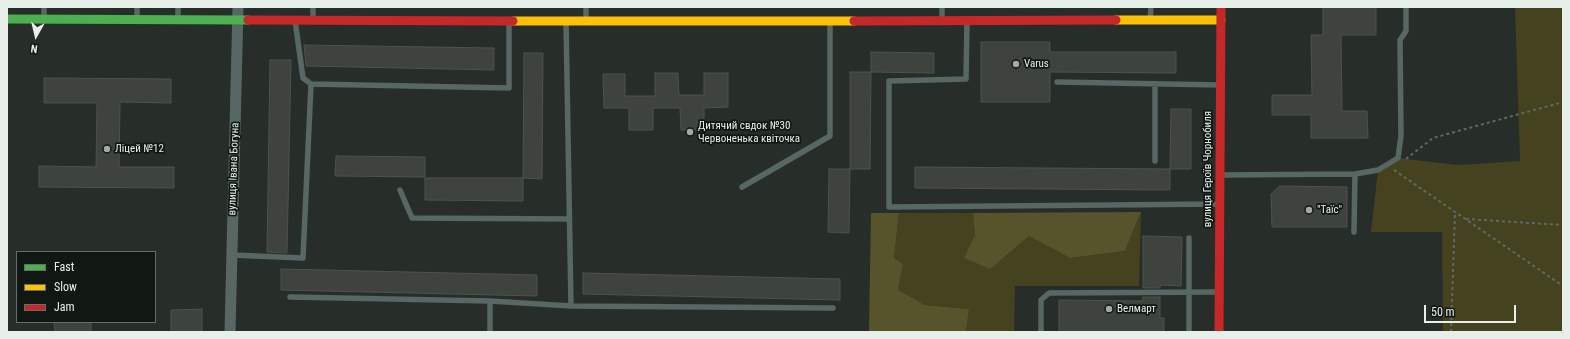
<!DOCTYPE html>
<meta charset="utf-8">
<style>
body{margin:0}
#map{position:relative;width:1570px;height:339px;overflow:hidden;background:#272e29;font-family:"Roboto Condensed",sans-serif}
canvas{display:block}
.frame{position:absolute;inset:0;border:8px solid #e7efe9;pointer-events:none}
.legend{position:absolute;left:16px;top:251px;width:140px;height:72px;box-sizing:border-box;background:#111813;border:1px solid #676e69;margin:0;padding:5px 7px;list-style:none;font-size:12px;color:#e7efe9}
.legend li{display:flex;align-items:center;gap:8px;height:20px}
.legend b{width:20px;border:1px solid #676e69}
.north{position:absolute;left:16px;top:16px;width:40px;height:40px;-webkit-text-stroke:3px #111813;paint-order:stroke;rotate:188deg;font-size:11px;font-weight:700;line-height:16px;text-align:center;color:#e7efe9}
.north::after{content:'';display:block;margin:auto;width:14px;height:18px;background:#e7efe9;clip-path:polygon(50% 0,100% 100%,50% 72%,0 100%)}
.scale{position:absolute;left:1424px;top:305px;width:92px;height:18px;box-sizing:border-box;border:2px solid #e7efe9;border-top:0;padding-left:5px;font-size:12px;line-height:14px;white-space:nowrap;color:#e7efe9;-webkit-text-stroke:3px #111813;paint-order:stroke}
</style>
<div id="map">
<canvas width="1570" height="339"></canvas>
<div class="frame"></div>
<ul class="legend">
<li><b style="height:5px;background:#4caf50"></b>Fast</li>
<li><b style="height:5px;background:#ffc107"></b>Slow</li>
<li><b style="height:5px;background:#c62828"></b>Jam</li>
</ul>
<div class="north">N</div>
<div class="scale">50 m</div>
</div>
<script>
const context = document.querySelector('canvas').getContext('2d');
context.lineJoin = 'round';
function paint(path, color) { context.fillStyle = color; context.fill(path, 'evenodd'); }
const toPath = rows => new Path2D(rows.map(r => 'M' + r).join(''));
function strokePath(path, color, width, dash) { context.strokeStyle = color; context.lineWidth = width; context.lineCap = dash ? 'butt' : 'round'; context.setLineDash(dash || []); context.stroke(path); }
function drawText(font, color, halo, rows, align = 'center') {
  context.font = font + ' "Roboto Condensed",sans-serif'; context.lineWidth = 3.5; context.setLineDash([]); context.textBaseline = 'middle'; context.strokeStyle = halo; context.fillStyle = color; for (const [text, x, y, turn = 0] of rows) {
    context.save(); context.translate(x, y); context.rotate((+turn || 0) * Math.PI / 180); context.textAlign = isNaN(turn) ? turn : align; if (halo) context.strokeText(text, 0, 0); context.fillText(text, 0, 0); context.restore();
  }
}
paint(toPath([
 [1515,7,1563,7,1563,332,1443,332,1442,232,1371,232,1378,170,1398,158,1458,165,1520,161],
 [1141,212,1139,286,1015,286,1014,332,966,332,969,309,925,305,898,290,903,264,894,258,899,213,973,213,975,235,965,258,990,269,1029,236,1070,258,1125,251]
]), '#44421f');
paint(toPath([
 [1141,212,1125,251,1070,258,1029,236,990,269,964,258,975,235,973,213],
 [871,213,899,213,894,258,903,264,898,290,925,305,969,309,966,332,869,332]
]), '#57542c');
const building = toPath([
 [1323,7,1376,7,1376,35,1341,35,1342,111,1367,111,1368,138,1311,138,1311,115,1272,115,1272,95,1312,95,1311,35,1323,35,1323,7],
 [981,42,1050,42,1050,52,1176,52,1176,73,1050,72,1050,102,981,102,981,42],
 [304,45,494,48,494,70,306,66,304,45],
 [871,52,934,53,934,73,871,72,871,52],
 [524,53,543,53,542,179,523,178,524,53],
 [270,60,291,60,287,253,267,252,270,60],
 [850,72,871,72,870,169,850,169,850,72],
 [655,73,678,73,679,95,704,95,704,73,728,73,728,107,704,108,704,130,681,130,680,108,653,108,653,130,629,130,629,108,604,108,603,74,625,74,625,96,655,96,655,73],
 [44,78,171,79,171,103,120,102,119,167,174,167,174,188,39,187,39,166,96,167,97,103,44,103,44,78],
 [1171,109,1191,109,1191,169,1170,169,1171,109],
 [336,156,425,157,425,177,335,176,336,156],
 [915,167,1170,169,1170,190,915,188,915,167],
 [829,169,850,169,849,233,828,232,829,169],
 [425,178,523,178,523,201,425,200,425,178],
 [1280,186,1347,187,1347,227,1272,227,1271,194,1280,186],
 [1143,236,1182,237,1181,286,1160,285,1160,288,1143,288,1143,236],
 [281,269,537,275,537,296,281,290,281,269],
 [583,273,840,279,840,300,583,294,583,273],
 [1143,297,1160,297,1160,318,1164,318,1164,332,1059,332,1059,300,1143,301,1143,297],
 [202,309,202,332,171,332,171,310,202,309],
 [54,322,91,322,91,332,55,332,54,322]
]);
paint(building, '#3e433e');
strokePath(building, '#4d524d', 1);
strokePath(toPath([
 [1406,159,1433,138,1563,102],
 [1394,170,1563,286],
 [1466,219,1563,225],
 [1451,332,1455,212]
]), '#5e6a65', 2, [3, 3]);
strokePath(toPath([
 [44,7,44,19],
 [137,7,137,19],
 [178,7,178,19],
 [313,7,313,20],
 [586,7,586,20],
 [942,7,942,19],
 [295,20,303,78,311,84],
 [1150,20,1151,7],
 [566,21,571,306,833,308],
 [967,22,966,79,889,81,889,207,1219,204],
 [1057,82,1220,85],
 [1155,85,1155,161],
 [1355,174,1378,170,1398,158,1401,136,1400,40,1406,31,1406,7],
 [1220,175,1355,174,1354,232],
 [742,187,830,136,830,21],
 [400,190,412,218,569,219],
 [232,255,303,258,311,84,509,88,509,22],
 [290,297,490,301],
 [490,332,490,301,571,306],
 [1041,332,1041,300,1049,293,1218,292],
 [1189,332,1189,238]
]), '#576764', 5.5);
strokePath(toPath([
 [230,332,238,7]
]), '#576764', 11);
strokePath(toPath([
 [7,19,248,20]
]), '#4caf50', 9);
strokePath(toPath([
 [1116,20,1221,20],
 [513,21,854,21]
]), '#ffc107', 9);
strokePath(toPath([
 [248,20,513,21],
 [854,21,1116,20],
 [1219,332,1221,7]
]), '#c62828', 9);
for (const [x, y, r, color] of [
 [1016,64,4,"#a4aba6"],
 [690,132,4,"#a4aba6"],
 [107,149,4,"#a4aba6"],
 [1309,210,4,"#a4aba6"],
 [1109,309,4,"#a4aba6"]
]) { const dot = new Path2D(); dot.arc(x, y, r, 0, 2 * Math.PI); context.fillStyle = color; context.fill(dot); strokePath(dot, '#111813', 1.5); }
drawText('11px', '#e7efe9', '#111813', [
 ["Varus",1024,64],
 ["Дитячий свдок №30",698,126],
 ["Червоненька квіточка",698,139],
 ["Ліцей №12",115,149],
 ["\"Таїс\"",1317,210],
 ["Велмарт",1117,309]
], 'left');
drawText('11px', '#e7efe9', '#111813', [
 ["вулиця Івана Богуна",234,169,-88],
 ["вулиця Героїв Чорнобиля",1208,169,-90]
]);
</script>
